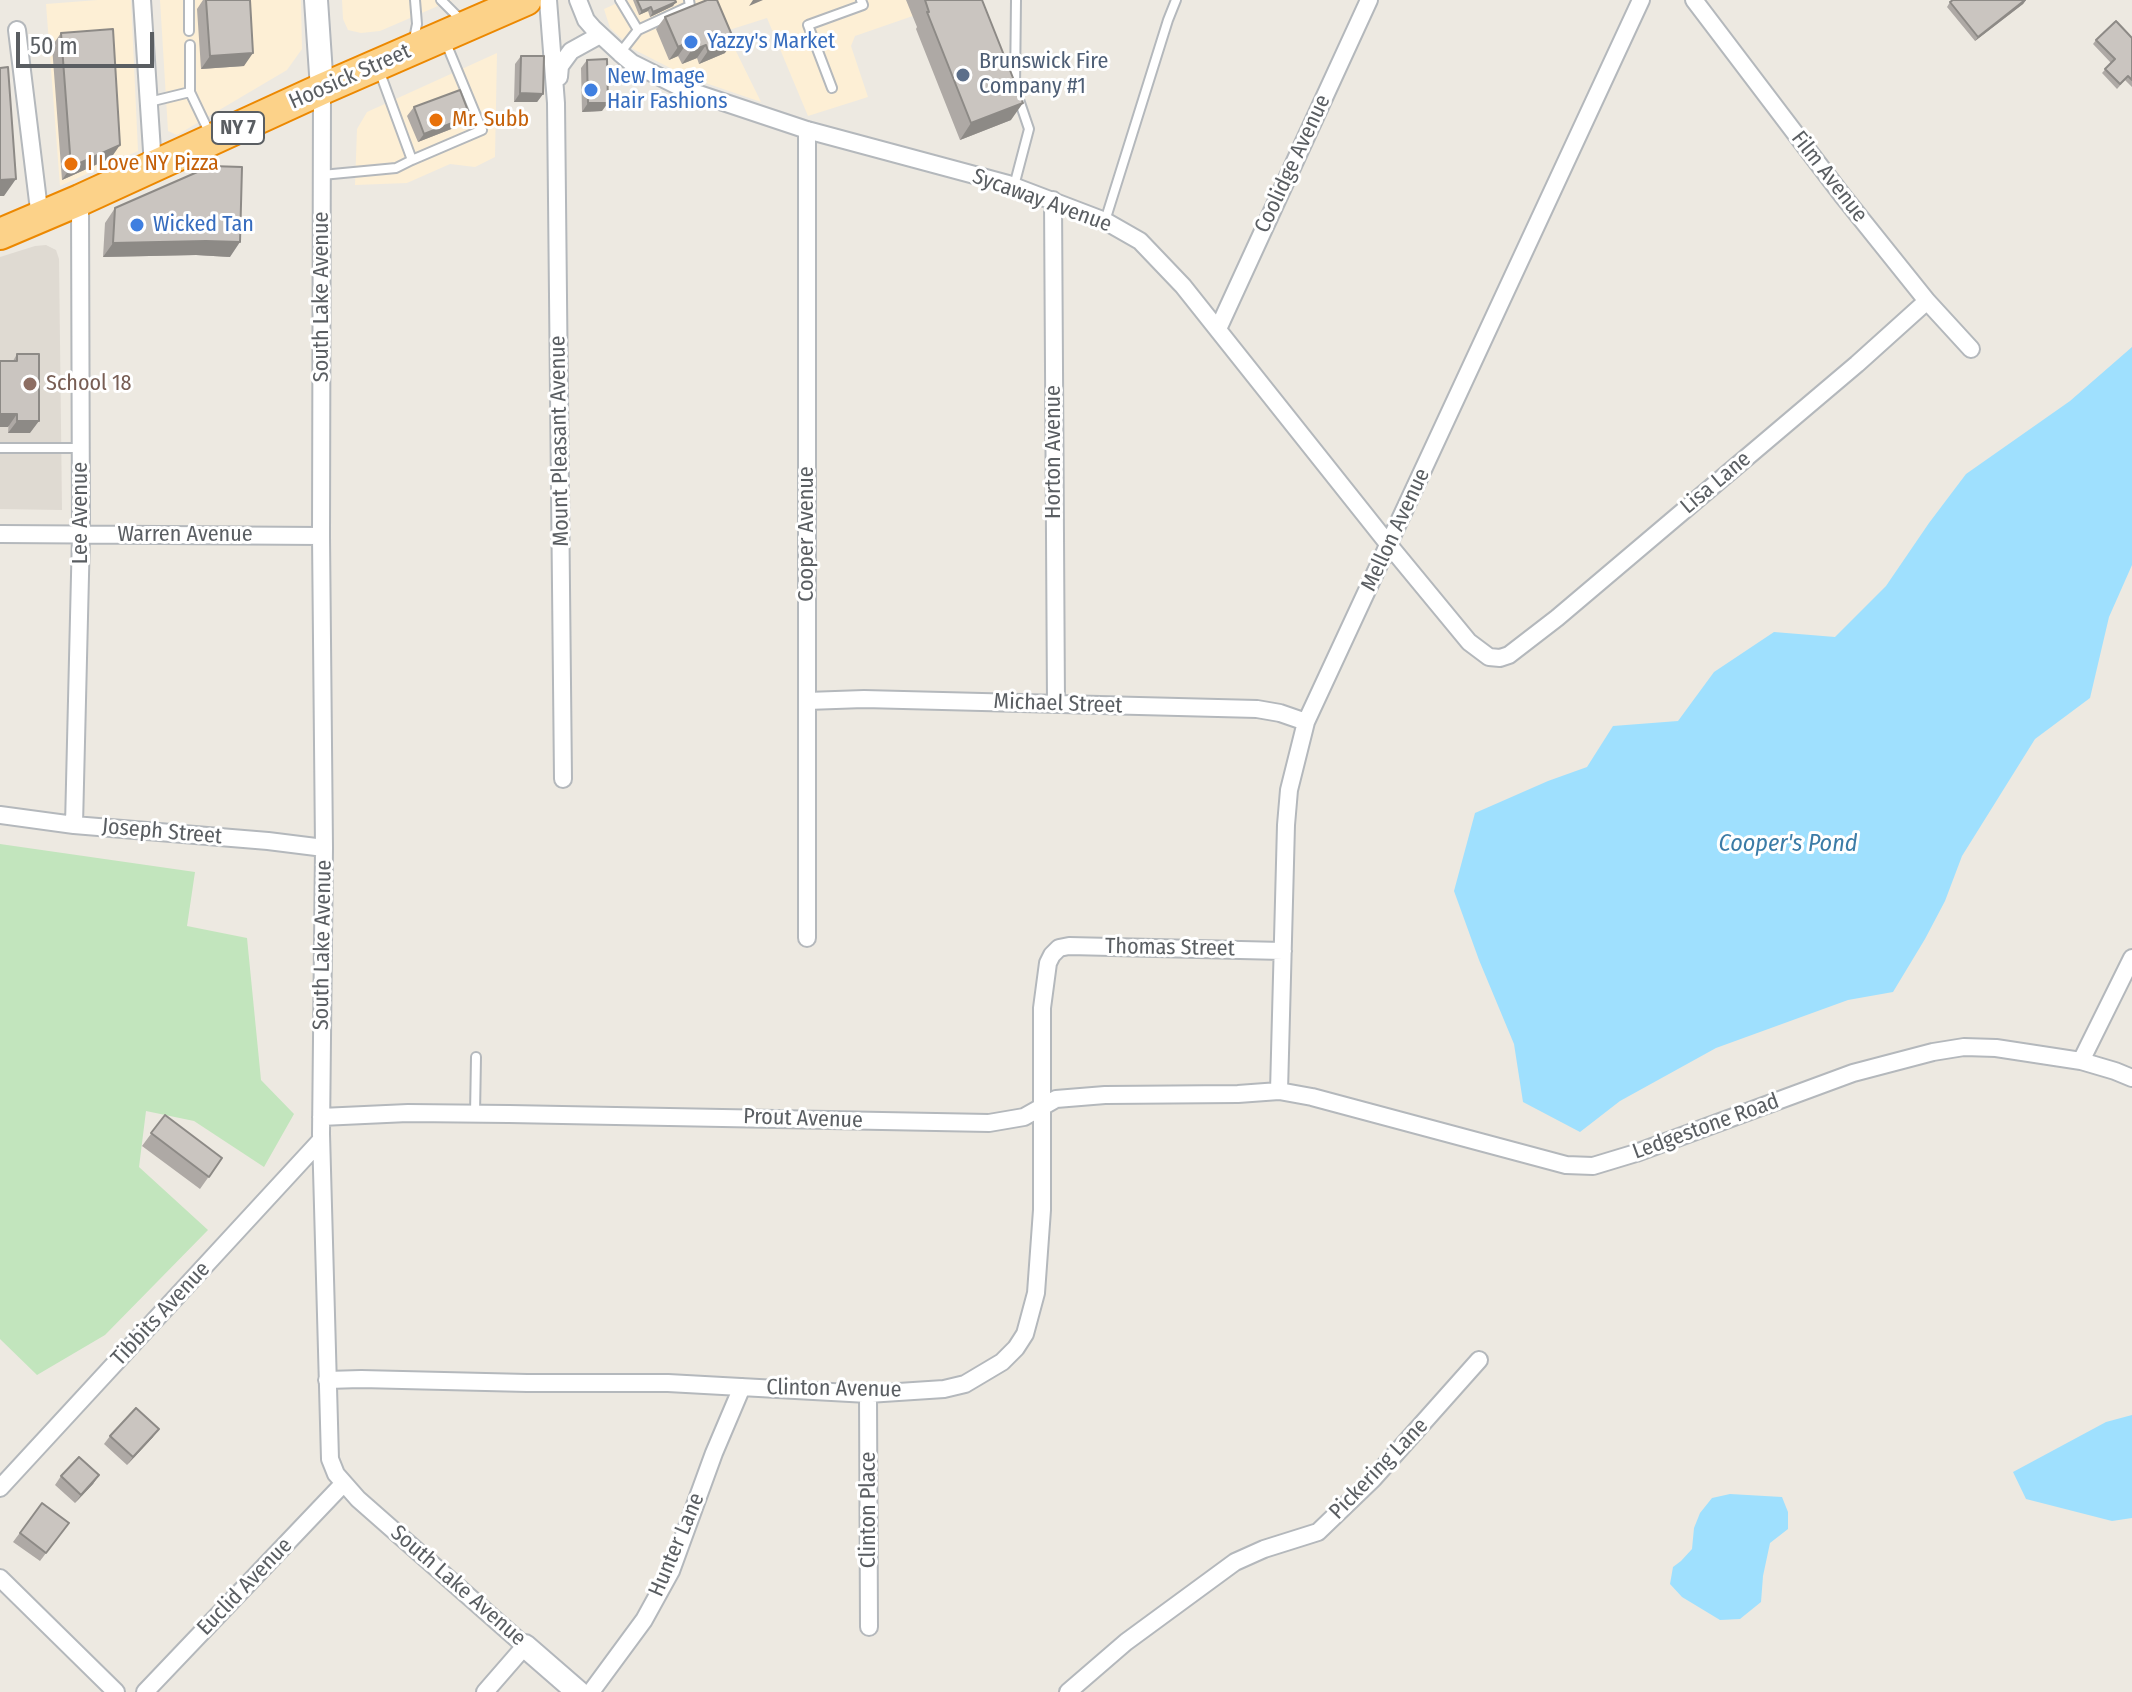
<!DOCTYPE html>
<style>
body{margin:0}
#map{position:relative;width:2132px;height:1692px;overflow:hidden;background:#ede9e1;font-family:"Fira Sans Condensed",sans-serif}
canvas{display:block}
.scale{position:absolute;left:16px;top:32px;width:138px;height:36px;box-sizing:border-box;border:4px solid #5a5e62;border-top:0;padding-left:10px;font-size:24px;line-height:28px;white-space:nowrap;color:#5a5e62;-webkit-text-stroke:6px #fff;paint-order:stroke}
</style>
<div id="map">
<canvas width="2132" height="1692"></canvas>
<div class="scale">50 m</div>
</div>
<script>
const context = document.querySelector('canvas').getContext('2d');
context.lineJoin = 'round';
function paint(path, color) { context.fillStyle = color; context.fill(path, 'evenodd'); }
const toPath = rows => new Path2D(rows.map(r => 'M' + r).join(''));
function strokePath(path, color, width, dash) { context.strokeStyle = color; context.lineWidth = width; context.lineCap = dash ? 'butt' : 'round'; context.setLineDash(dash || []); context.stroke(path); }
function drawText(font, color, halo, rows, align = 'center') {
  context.font = font + ' "Fira Sans Condensed",sans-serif'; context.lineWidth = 6; context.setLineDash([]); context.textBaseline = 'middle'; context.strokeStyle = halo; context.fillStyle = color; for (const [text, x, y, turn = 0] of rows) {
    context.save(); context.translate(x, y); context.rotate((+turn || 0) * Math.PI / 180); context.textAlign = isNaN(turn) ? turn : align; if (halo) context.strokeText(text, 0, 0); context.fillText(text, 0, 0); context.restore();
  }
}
paint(toPath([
 [98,0,131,0,138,151,60,186,46,4],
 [160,0,301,0,302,49,287,70,177,135,168,131],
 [342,0,452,0,380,31,361,33,348,30,343,19],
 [624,0,959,0,855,36,851,46,868,97,808,116,767,18,726,31,761,102,688,77,633,49,610,28,604,9],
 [497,53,495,157,475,167,450,164,407,183,355,185,357,129,367,112]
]), '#fdefd5');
paint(toPath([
 [46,245,56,250,59,259,62,510,0,509,0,257,35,246]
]), '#dfdad2');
paint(toPath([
 [0,844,195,872,187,926,247,938,261,1080,294,1114,264,1167,194,1121,146,1111,139,1167,208,1230,105,1335,37,1375,0,1339]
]), '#c2e5bd');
paint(toPath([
 [2132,347,2132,565,2109,617,2090,698,2035,739,1962,856,1945,901,1925,939,1893,992,1848,1000,1716,1048,1620,1101,1580,1132,1523,1102,1514,1044,1479,960,1454,891,1475,813,1548,781,1587,767,1613,726,1678,721,1714,672,1774,632,1835,637,1886,586,1929,523,1966,474,2070,401],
 [2132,1415,2132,1518,2112,1521,2026,1499,2013,1472,2106,1422],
 [1730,1494,1782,1497,1788,1512,1788,1529,1770,1543,1763,1576,1761,1602,1740,1619,1720,1620,1682,1597,1670,1584,1673,1567,1681,1561,1692,1549,1694,1528,1700,1513,1712,1498]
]), '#9fe0fe');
const lane = toPath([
 [189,0,189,31],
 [441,0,463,22],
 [620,0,638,30,690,6,689,0],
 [414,39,417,24,415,0],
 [190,45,190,92,211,136],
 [620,53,638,30],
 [379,70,412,160,482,130,446,43],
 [832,88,808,25,863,5,861,0],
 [149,102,190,92],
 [322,175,396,168,412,160],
 [1014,186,1029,129,1015,88,1016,0],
 [1105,221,1168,20,1176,0],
 [0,448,80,448],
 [475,1114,476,1057]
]);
const street = toPath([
 [142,0,153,166],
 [548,0,556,103,563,779],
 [578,0,586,20,593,28,620,53,632,63,684,89,807,130,1008,184,1105,221,1140,241,1183,286,1389,545,1469,642,1489,657,1500,658,1509,655,1557,618,1857,364,1927,301],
 [1694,0,1842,195,1927,301,1971,349],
 [17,30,40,218],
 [559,77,560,66,571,51,600,35],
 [322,89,321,536,324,848,321,1134,330,1459,336,1474,358,1499,525,1646,485,1692],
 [807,130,807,938],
 [1053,200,1056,704],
 [1218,329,1369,0],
 [0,534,321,536],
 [807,701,864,699,1257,709,1280,713,1306,722],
 [0,815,74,825,268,841,324,848],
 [74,825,81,534,80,200],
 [2081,1061,2132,958],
 [1279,1091,1286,825,1289,790,1306,722,1641,0],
 [321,1117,408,1113,509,1114,989,1123,1024,1117,1056,1099,1105,1095,1238,1094,1279,1091,1312,1097,1566,1165,1593,1166,1636,1153,1853,1073,1933,1052,1964,1047,1996,1048,2081,1061,2115,1071,2132,1078],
 [327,1380,361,1379,527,1383,668,1383,868,1394,944,1389,965,1384,1002,1362,1016,1348,1025,1334,1036,1293,1042,1210,1042,1008,1048,963,1052,955,1059,948,1069,946,1283,951],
 [868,1394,869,1627],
 [0,1488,321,1140],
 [0,1578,116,1692],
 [145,1692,344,1483],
 [591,1692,644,1620,671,1571,714,1453,742,1387],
 [1068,1692,1126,1642,1235,1562,1264,1549,1318,1532,1373,1479,1479,1360]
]);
const secondary = toPath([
 [316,0,322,89],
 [525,1646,578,1692]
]);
const highway = toPath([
 [0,234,80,200,322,89,526,0]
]);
strokePath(lane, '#b4b8bc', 12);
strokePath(street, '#b4b8bc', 20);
strokePath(secondary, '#b3b7bc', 26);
strokePath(highway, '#ec8801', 34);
strokePath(lane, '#fff', 8);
strokePath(street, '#fff', 16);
strokePath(secondary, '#fff', 22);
strokePath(highway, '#fcd289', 30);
paint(toPath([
 [203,0,250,0,244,66,201,69,197,9],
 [633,0,675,0,673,6,650,17,648,11,639,15],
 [906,0,982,0,1011,120,960,140,916,29,917,27],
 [2026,0,2023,4,1975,41,1947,7,1950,2],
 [665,17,725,53,699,64,697,58,682,64,678,56,669,60,656,29],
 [61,33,111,158,62,180,52,46],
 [2132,38,2132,87,2125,80,2117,89,2102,73,2111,63,2093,44,2096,40],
 [521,56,543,94,537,102,514,102,515,64],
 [587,60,602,111,582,112,581,68],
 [414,107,464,124,418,142,407,116],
 [115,208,230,257,196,255,103,257,105,223],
 [17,354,30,433,8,433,13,361],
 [165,1115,222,1158,200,1189,142,1146],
 [110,1436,153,1437,127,1465,104,1444],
 [99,1475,93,1484,75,1503,55,1485,61,1476],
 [42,1503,69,1523,40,1561,13,1542]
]), '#aea9a5');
paint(toPath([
 [753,0,763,0,749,6],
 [2026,0,2023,4,1975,41,1978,37],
 [676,2,673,6,650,17,653,12],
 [651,7,648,11,639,15,642,11],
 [734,40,725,53,699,64,708,51],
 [687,43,678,56,669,60,678,47],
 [706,45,697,58,682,64,691,51],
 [253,53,244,66,201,69,210,56],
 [520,93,543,94,537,102,514,102],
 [588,103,608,103,602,111,582,112],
 [1023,103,1011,120,960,140,971,123],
 [470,116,464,124,418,142,424,134],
 [120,145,111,158,62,180,71,167],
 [16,179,4,196,0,196,0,180],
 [206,241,240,242,230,257,196,255,103,257,113,243],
 [0,414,17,414,8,427,0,427],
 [17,421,39,421,30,433,8,433],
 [159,1429,153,1437,127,1465,133,1457],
 [99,1475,93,1484,75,1503,81,1495]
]), '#8d8a86');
const building = toPath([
 [206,0,250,0,253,53,210,56,206,0],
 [637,0,675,0,676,2,653,12,651,7,642,11,637,0],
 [707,0,717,0,734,40,708,51,706,45,691,51,687,43,678,47,665,17,707,0],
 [925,0,982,0,1023,103,971,123,927,12,929,12,925,0],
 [1953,0,2025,0,1978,37,1950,2,1953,0],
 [2116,21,2132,38,2132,80,2128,76,2120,84,2105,69,2115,59,2096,40,2116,21],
 [113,29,120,145,71,167,61,33,113,29],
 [521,56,544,56,543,94,520,93,521,56],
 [607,59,608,103,588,103,587,60,607,59],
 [8,67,16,179,0,180,0,68,8,67],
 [460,90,470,116,424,134,414,107,460,90],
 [211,166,242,167,240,242,206,241,113,243,115,208,211,166],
 [17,354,39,354,39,421,17,421,17,414,0,414,0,361,17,361,17,354],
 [165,1115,222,1158,209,1177,151,1133,165,1115],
 [136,1408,159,1429,133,1457,110,1436,136,1408],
 [79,1457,99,1475,81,1495,61,1476,79,1457],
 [42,1503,69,1523,46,1553,20,1533,42,1503]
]);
paint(building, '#cac5c0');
strokePath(building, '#8d8a86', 2);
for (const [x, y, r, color] of [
 [691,42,8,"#3f7fe0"],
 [963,75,8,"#5c6f8a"],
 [591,90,8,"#3f7fe0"],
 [436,120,8,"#e8710a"],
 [71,164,8,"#e8710a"],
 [137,225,8,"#3f7fe0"],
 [30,384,8,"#8d6e63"]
]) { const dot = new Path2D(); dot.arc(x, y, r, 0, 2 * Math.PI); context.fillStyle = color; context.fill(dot); strokePath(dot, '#fff', 3); }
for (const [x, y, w] of [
 [238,128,52]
]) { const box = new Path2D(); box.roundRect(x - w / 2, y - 16, w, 32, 6); context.fillStyle = '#fff'; context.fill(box); strokePath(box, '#5a5e62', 2); }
drawText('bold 20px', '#5a5e62', null, [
 ["NY 7",238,128]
]);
drawText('22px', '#366cbe', '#fff', [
 ["Yazzy's Market",707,42],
 ["New Image",607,77],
 ["Hair Fashions",607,102],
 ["Wicked Tan",153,225]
], 'left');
drawText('22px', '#4e5e75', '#fff', [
 ["Brunswick Fire",979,62],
 ["Company #1",979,87]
], 'left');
drawText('22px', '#5a5e62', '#fff', [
 ["Hoosick Street",350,77,-24],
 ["Coolidge Avenue",1293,164,-65],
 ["Film Avenue",1829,177,52],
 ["Sycaway Avenue",1042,201,20],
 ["South Lake Avenue",322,297,-90],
 ["Mount Pleasant Avenue",560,441,-91],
 ["Horton Avenue",1054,452,-90],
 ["Lisa Lane",1716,483,-40],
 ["Lee Avenue",81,513,-90],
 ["Mellon Avenue",1396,530,-65],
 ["Cooper Avenue",807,534,-90],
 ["Warren Avenue",185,535],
 ["Michael Street",1058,704,2],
 ["Joseph Street",162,832,5],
 ["South Lake Avenue",323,945,-89],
 ["Thomas Street",1170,948,1],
 ["Prout Avenue",803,1119,2],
 ["Ledgestone Road",1706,1127,-20],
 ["Tibbits Avenue",161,1314,-47],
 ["Clinton Avenue",834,1389,1],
 ["Pickering Lane",1379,1469,-46],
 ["Clinton Place",869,1510,-90],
 ["Hunter Lane",677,1545,-67],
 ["South Lake Avenue",458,1586,41],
 ["Euclid Avenue",245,1587,-46]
]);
drawText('22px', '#c56008', '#fff', [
 ["Mr. Subb",452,120],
 ["I Love NY Pizza",87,164]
], 'left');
drawText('22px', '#785e54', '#fff', [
 ["School 18",46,384]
], 'left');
drawText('italic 24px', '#3b7ca7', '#fff', [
 ["Cooper's Pond",1788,844]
]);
</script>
